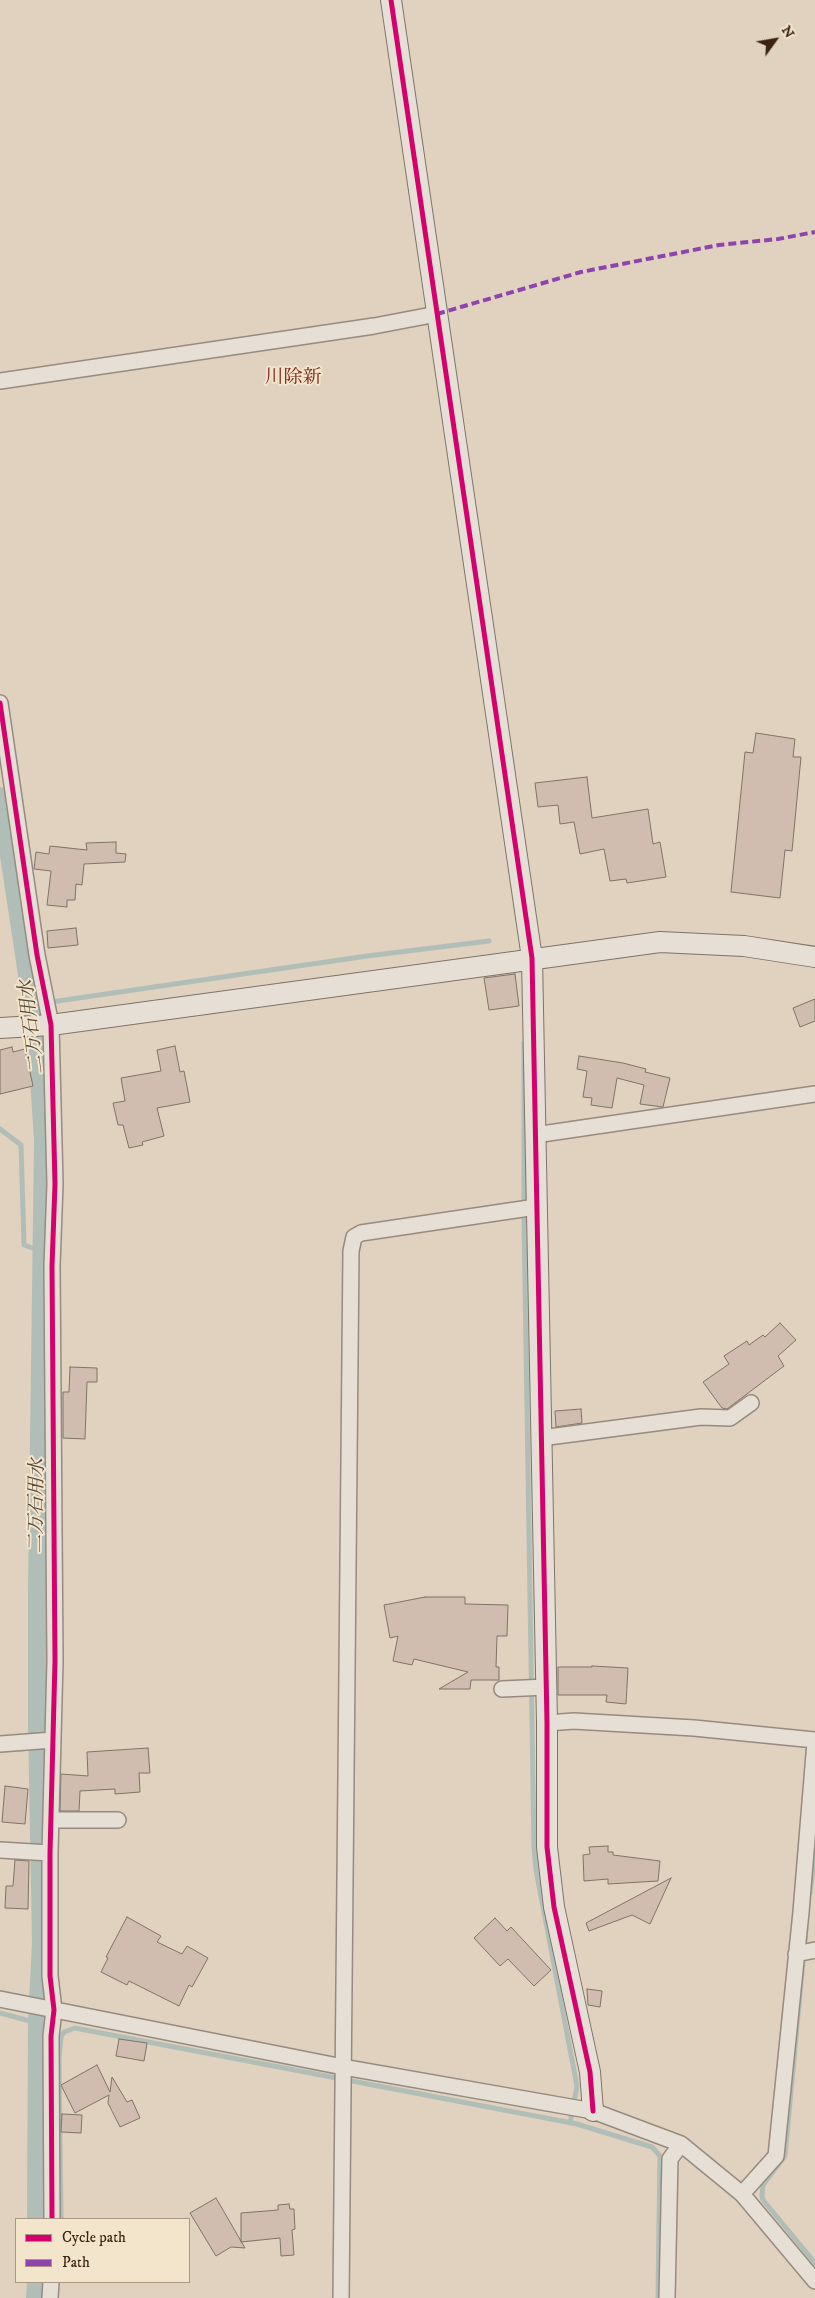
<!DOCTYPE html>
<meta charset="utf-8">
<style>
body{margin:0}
#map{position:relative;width:815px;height:2298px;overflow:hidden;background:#e0d2be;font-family:"IM FELL DW Pica",serif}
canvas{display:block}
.legend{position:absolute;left:15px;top:2218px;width:175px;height:65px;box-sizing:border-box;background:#f3e4cc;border:1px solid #aa9682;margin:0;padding:6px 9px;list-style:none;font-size:15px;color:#3d2212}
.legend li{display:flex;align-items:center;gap:10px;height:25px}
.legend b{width:25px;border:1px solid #aa9682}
.north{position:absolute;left:750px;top:15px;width:50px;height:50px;-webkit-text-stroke:4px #f3e4cc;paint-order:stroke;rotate:58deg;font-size:14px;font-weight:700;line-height:20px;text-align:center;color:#3d2212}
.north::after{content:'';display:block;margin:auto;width:18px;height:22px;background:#3d2212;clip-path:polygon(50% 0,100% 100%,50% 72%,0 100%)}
</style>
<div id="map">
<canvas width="815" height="2298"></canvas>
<ul class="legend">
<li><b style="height:6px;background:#d6006c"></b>Cycle path</li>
<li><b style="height:6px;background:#8e44ad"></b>Path</li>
</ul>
<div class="north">N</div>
</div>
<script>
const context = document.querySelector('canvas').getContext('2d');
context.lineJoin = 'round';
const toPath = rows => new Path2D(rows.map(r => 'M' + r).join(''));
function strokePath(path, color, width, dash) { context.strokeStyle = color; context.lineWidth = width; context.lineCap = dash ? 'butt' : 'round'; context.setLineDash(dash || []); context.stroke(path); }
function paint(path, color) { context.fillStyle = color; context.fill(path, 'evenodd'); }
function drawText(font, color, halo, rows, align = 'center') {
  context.font = font + ' "IM FELL DW Pica","Noto Serif JP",serif'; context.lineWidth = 4; context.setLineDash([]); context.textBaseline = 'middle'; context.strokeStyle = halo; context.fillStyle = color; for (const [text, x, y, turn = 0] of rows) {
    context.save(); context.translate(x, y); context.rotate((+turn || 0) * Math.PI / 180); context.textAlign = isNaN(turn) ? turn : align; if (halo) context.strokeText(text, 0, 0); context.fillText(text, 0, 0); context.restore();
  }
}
strokePath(toPath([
 [51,1002,367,956,489,941],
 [524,1043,524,1221,534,1848,536,1870,577,2086,570,2123],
 [0,1129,21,1145,24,1245,41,1251],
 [810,1893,815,1851],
 [806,1929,785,2156,763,2185,762,2196,763,2200,815,2263],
 [0,2013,37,2023],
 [61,2219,59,2058,61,2037,64,2032,75,2028,577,2124,652,2147,660,2156,658,2298]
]), '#b1beb8', 5);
strokePath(toPath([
 [0,796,36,1034,43,1140,37,1589,37,1726,41,1942,37,2023,36,2219],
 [35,2298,36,2282]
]), '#b1beb8', 18);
const building = toPath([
 [756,733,795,739,793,757,801,757,792,851,785,850,780,898,731,892,745,752,753,753,756,733],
 [587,777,592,818,648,809,653,844,660,842,666,877,627,883,626,879,610,881,604,849,580,854,574,822,560,824,558,805,538,807,535,783,587,777],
 [116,842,116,853,126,854,125,862,84,864,82,885,76,884,75,900,67,900,67,907,47,905,51,871,34,869,36,852,49,854,50,846,87,850,86,843,116,842],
 [76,928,78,945,48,948,47,931,76,928],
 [515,974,519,1006,489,1010,484,978,515,974],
 [815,999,815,1021,800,1027,793,1008,815,999],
 [175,1046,180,1072,184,1071,190,1102,157,1108,164,1136,142,1142,143,1145,129,1148,123,1125,118,1125,113,1103,125,1101,121,1078,161,1071,157,1050,175,1046],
 [12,1047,13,1052,25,1049,33,1086,0,1094,0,1050,12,1047],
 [579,1056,623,1063,646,1069,645,1072,670,1078,663,1107,640,1104,644,1085,617,1078,612,1108,591,1105,592,1098,583,1097,587,1071,577,1069,579,1056],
 [780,1323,796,1340,778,1356,784,1366,727,1409,722,1408,703,1382,729,1364,724,1356,747,1341,749,1345,763,1335,765,1337,780,1323],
 [70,1367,97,1368,97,1382,87,1382,85,1439,63,1438,63,1392,69,1392,70,1367],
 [581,1409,582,1423,556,1427,555,1411,581,1409],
 [425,1597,465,1597,465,1604,508,1605,507,1636,497,1636,496,1667,499,1667,499,1680,471,1680,470,1689,439,1689,468,1672,414,1659,412,1665,393,1661,398,1636,390,1638,384,1605,425,1597],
 [592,1666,628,1668,626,1704,606,1702,607,1695,558,1695,558,1667,592,1667,592,1666],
 [148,1748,150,1773,139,1773,140,1792,115,1794,115,1789,80,1791,79,1811,60,1811,61,1774,88,1776,87,1752,148,1748],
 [5,1786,28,1789,25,1824,2,1822,5,1786],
 [608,1846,608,1852,613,1852,613,1855,660,1861,658,1881,608,1884,608,1879,584,1881,583,1855,590,1854,589,1847,608,1846],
 [15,1860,29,1861,28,1909,5,1908,6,1886,13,1886,15,1860],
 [671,1878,650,1924,632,1915,589,1931,586,1923,671,1878],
 [127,1917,161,1936,157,1942,182,1954,187,1946,208,1958,192,1987,189,1985,179,2006,129,1981,127,1985,101,1972,108,1958,106,1957,127,1917],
 [495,1918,507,1931,511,1927,551,1970,534,1986,508,1959,500,1966,474,1938,495,1918],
 [587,1989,602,1991,600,2007,588,2005,587,1989],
 [119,2039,147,2043,144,2061,116,2056,119,2039],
 [97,2065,110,2092,112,2077,127,2102,132,2100,140,2118,120,2127,108,2103,109,2095,75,2113,61,2085,97,2065],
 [62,2114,82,2115,81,2133,61,2132,62,2114],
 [216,2198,245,2248,231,2247,216,2256,190,2213,216,2198],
 [289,2204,290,2209,294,2209,295,2229,292,2230,294,2255,281,2256,280,2238,241,2242,241,2213,278,2210,278,2205,289,2204]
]);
paint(building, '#d0bdb0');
strokePath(building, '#7f7367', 1);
const street = toPath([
 [0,381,374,326,437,314],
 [0,703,37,955,51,1025,55,1184,52,1266,55,1661,50,1853,50,1976,54,2010,51,2036,52,2219],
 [535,1135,815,1094],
 [541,1438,701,1417,730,1418,751,1403],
 [502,1689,547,1687],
 [547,1723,574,1721,694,1728,815,1740],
 [0,1744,53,1740],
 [51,1820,118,1820],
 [0,1850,50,1853],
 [796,1954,815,1950],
 [0,1999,343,2067,593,2111,681,2144,742,2194,815,2281],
 [742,2194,776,2156,801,1912,815,1742],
 [50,2298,51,2282],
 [341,2298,351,1251,354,1237,361,1233,536,1207],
 [667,2298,670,2159,681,2144]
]);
const secondary = toPath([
 [391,0,532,958,547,1723,547,1847,554,1907,590,2072,593,2111],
 [0,1028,51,1025,660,942,744,946,815,957]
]);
strokePath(street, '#968b7e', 18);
strokePath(secondary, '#7f7367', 22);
strokePath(street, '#e5dfd5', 15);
strokePath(secondary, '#e5dfd5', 20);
strokePath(toPath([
 [437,314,581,272,719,245,778,239,815,232]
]), '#8e44ad', 4, [8, 4]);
strokePath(toPath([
 [391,0,532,958,547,1723,547,1847,554,1907,590,2072,593,2111],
 [0,703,37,955,51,1025,55,1184,52,1266,55,1661,50,1853,50,1976,54,2010,51,2036,52,2219]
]), '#d6006c', 5);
drawText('19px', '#7a1f14', '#f3e4cc', [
 ["川除新",293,379]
]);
drawText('italic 19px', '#55473b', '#f3e4cc', [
 ["二万石用水",33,1027,-97],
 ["二万石用水",38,1506,-89]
]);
</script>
